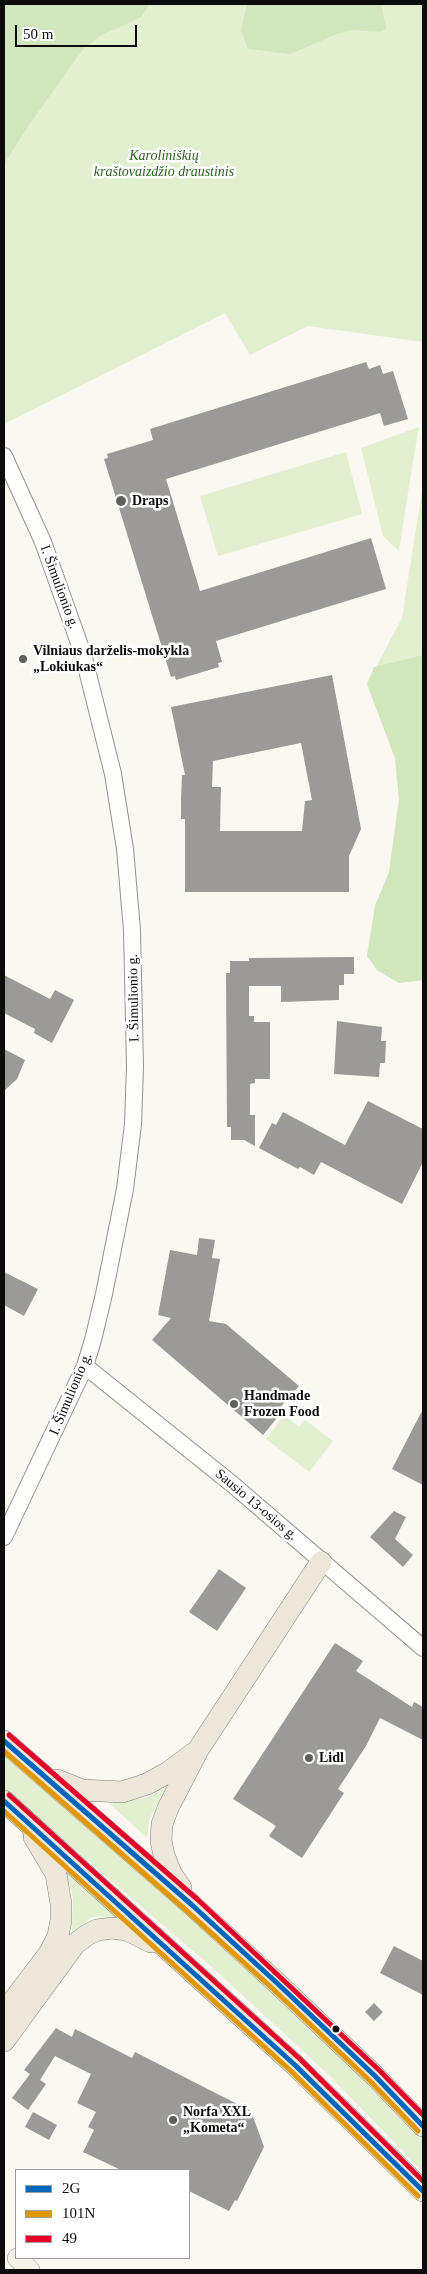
<!DOCTYPE html>
<meta charset="utf-8">
<style>
body{margin:0}
#map{position:relative;width:427px;height:2274px;overflow:hidden;background:#faf8f0;font-family:Georgia,serif}
canvas{display:block}
.frame{position:absolute;inset:0;border:5px solid #0c0c0c;pointer-events:none}
.legend{position:absolute;left:15px;top:2169px;width:175px;height:90px;box-sizing:border-box;background:#fff;border:1px solid #9e9e9e;margin:0;padding:6px 9px;list-style:none;font-size:15px;color:#0c0c0c}
.legend li{display:flex;align-items:center;gap:10px;height:25px}
.legend b{width:25px;border:1px solid #9e9e9e}
.scale{position:absolute;left:15px;top:25px;width:122px;height:22px;box-sizing:border-box;border:2px solid #0c0c0c;border-top:0;padding-left:6px;font-size:15px;line-height:18px;white-space:nowrap;color:#0c0c0c;-webkit-text-stroke:4px #fff;paint-order:stroke}
</style>
<div id="map">
<canvas width="427" height="2274"></canvas>
<div class="frame"></div>
<ul class="legend">
<li><b style="height:6px;background:#0065bd"></b>2G</li>
<li><b style="height:6px;background:#e09701"></b>101N</li>
<li><b style="height:6px;background:#e4002b"></b>49</li>
</ul>
<div class="scale">50 m</div>
</div>
<script>
const context = document.querySelector('canvas').getContext('2d');
context.lineJoin = 'round';
function paint(path, color) { context.fillStyle = color; context.fill(path, 'evenodd'); }
const toPath = rows => new Path2D(rows.map(r => 'M' + r).join(''));
function strokePath(path, color, width, dash) { context.strokeStyle = color; context.lineWidth = width; context.lineCap = dash ? 'butt' : 'round'; context.setLineDash(dash || []); context.stroke(path); }
function drawText(font, color, halo, rows, align = 'center') {
  context.font = font + ' Georgia,serif'; context.lineWidth = 5; context.setLineDash([]); context.textBaseline = 'middle'; context.strokeStyle = halo; context.fillStyle = color; for (const [text, x, y, turn = 0] of rows) {
    context.save(); context.translate(x, y); context.rotate((+turn || 0) * Math.PI / 180); context.textAlign = isNaN(turn) ? turn : align; if (halo) context.strokeText(text, 0, 0); context.fillText(text, 0, 0); context.restore();
  }
}
paint(toPath([
 [4,4,423,4,423,342,308,326,250,355,225,313,4,424],
 [419,427,410,479,399,551,383,536,361,448],
 [346,452,362,514,218,556,200,496],
 [423,485,423,980,399,983,377,970,367,956,375,906,389,872,399,799,395,758,367,684,402,618],
 [284,1415,299,1427,305,1420,333,1441,309,1472,266,1439],
 [4,1754,215,1938,362,2078,423,2139,423,2172,329,2075,213,1968,4,1789],
 [164,1790,149,1820,147,1838,110,1804,144,1798],
 [65,1866,123,1916,92,1917,72,1932,73,1898]
]), '#e2efd0');
paint(toPath([
 [4,4,150,4,141,17,100,36,83,49,29,125,4,164],
 [247,4,381,4,386,27,385,30,380,32,352,30,337,34,290,54,248,49,241,30],
 [423,655,423,980,399,983,377,970,367,956,375,906,389,872,399,799,395,758,367,684,374,667]
]), '#d2e6be');
paint(toPath([
 [366,362,369,369,380,365,383,374,393,371,408,419,384,426,380,413,166,479,200,591,371,538,386,589,216,641,222,662,218,663,219,667,176,680,175,676,171,677,104,459,108,458,107,454,153,440,150,429],
 [332,675,361,829,349,856,349,892,185,892,185,819,181,819,181,800,182,775,185,775,171,707],
 [301,743,312,800,305,801,302,831,220,831,221,787,212,787,213,761],
 [354,957,354,974,344,974,344,985,339,985,339,1000,281,1002,281,986,249,986,249,1016,254,1016,254,1022,270,1022,270,1079,255,1079,255,1083,250,1084,250,1115,255,1115,255,1146,244,1140,231,1140,231,1127,227,1127,226,973,230,973,230,961,249,961,249,958],
 [4,975,50,999,55,990,74,1000,52,1043,34,1033,35,1029,4,1013],
 [337,1021,382,1027,381,1041,386,1041,385,1063,380,1063,379,1077,334,1074],
 [4,1049,25,1060,17,1079,4,1091],
 [368,1101,423,1129,423,1162,402,1204,321,1162,314,1175,300,1167,298,1169,259,1148,272,1123,276,1125,283,1112,345,1145],
 [199,1238,215,1240,212,1258,220,1259,209,1321,226,1324,299,1386,278,1410,281,1413,263,1435,152,1340,171,1318,158,1315,170,1250,197,1255],
 [4,1272,38,1289,24,1316,4,1305],
 [423,1409,423,1485,392,1469],
 [394,1511,406,1517,395,1539,413,1555,403,1567,370,1537],
 [219,1569,246,1588,217,1631,189,1612],
 [335,1643,363,1661,356,1671,412,1707,414,1702,423,1707,423,1740,380,1718,366,1746,338,1789,344,1793,302,1858,269,1836,276,1826,233,1799],
 [394,1946,423,1961,423,1995,380,1973],
 [374,2003,383,2012,374,2021,365,2012],
 [56,2028,72,2037,75,2029,132,2058,135,2052,251,2111,264,2147,237,2201,235,2200,229,2211,189,2191,189,2170,121,2170,83,2152,94,2130,88,2127,96,2112,77,2103,91,2074,55,2056,40,2080,46,2084,28,2110,12,2098,30,2074,24,2070],
 [33,2112,57,2125,49,2140,25,2127]
]), '#9c9a96');
const tertiary = toPath([
 [4,456,43,542,83,654,113,774,125,849,132,930,135,1067,133,1124,125,1189,104,1294,93,1340,85,1366,4,1537],
 [85,1366,232,1484,423,1648]
]);
const secondary = toPath([
 [17,2258,30,2270]
]);
const primary = toPath([
 [4,1741,192,1905,278,1984,375,2076,423,2126],
 [57,1780,82,1790,122,1792,147,1784,167,1773,194,1753],
 [4,1801,296,2066,423,2191],
 [181,1888,171,1873,164,1855,161,1841,162,1824,168,1808,198,1750,321,1562],
 [4,2013,50,1952,58,1936,61,1920,61,1904,56,1874,34,1837],
 [4,2041,75,1944,87,1935,97,1930,112,1928,127,1930,151,1942]
]);
strokePath(tertiary, '#93928f', 18);
strokePath(secondary, '#8a8985', 20);
strokePath(primary, '#80807c', 22);
strokePath(tertiary, '#fefefd', 16);
strokePath(secondary, '#f5f3e8', 19);
strokePath(primary, '#ece7d8', 21);
strokePath(toPath([
 [4,1741,192,1905,278,1984,375,2076,423,2126],
 [4,1801,296,2066,423,2191]
]), '#0065bd', 5);
strokePath(toPath([
 [4,1751,187,1911,273,1989,370,2081,418,2131],
 [4,1811,291,2071,418,2196]
]), '#e09701', 5);
strokePath(toPath([
 [9,1735,197,1899,380,2071,423,2115],
 [9,1795,301,2060,423,2181]
]), '#e4002b', 5);
for (const [x, y, r, color] of [
 [121,501,6,"#5f5f5c"],
 [23,659,5,"#5f5f5c"],
 [234,1404,5,"#5f5f5c"],
 [309,1758,5,"#5f5f5c"],
 [336,2029,4.5,"#0c0c0c"],
 [173,2120,5,"#5f5f5c"]
]) { const dot = new Path2D(); dot.arc(x, y, r, 0, 2 * Math.PI); context.fillStyle = color; context.fill(dot); strokePath(dot, '#fff', 2); }
drawText('italic 14px', '#2b621e', '#fff', [
 ["Karoliniškių",164,156],
 ["kraštovaizdžio draustinis",164,172]
]);
drawText('bold 14px', '#0c0c0c', '#fff', [
 ["Draps",132,501],
 ["Vilniaus darželis-mokykla",33,651],
 ["„Lokiukas“",33,667],
 ["Handmade",244,1396],
 ["Frozen Food",244,1412],
 ["Lidl",319,1758],
 ["Norfa XXL",183,2112],
 ["„Kometa“",183,2128]
], 'left');
drawText('14px', '#0c0c0c', '#fff', [
 ["I. Šimulionio g.",59,587,70],
 ["I. Šimulionio g.",134,998,-91],
 ["I. Šimulionio g.",71,1394,-67],
 ["Sausio 13-osios g.",256,1505,40]
]);
</script>
